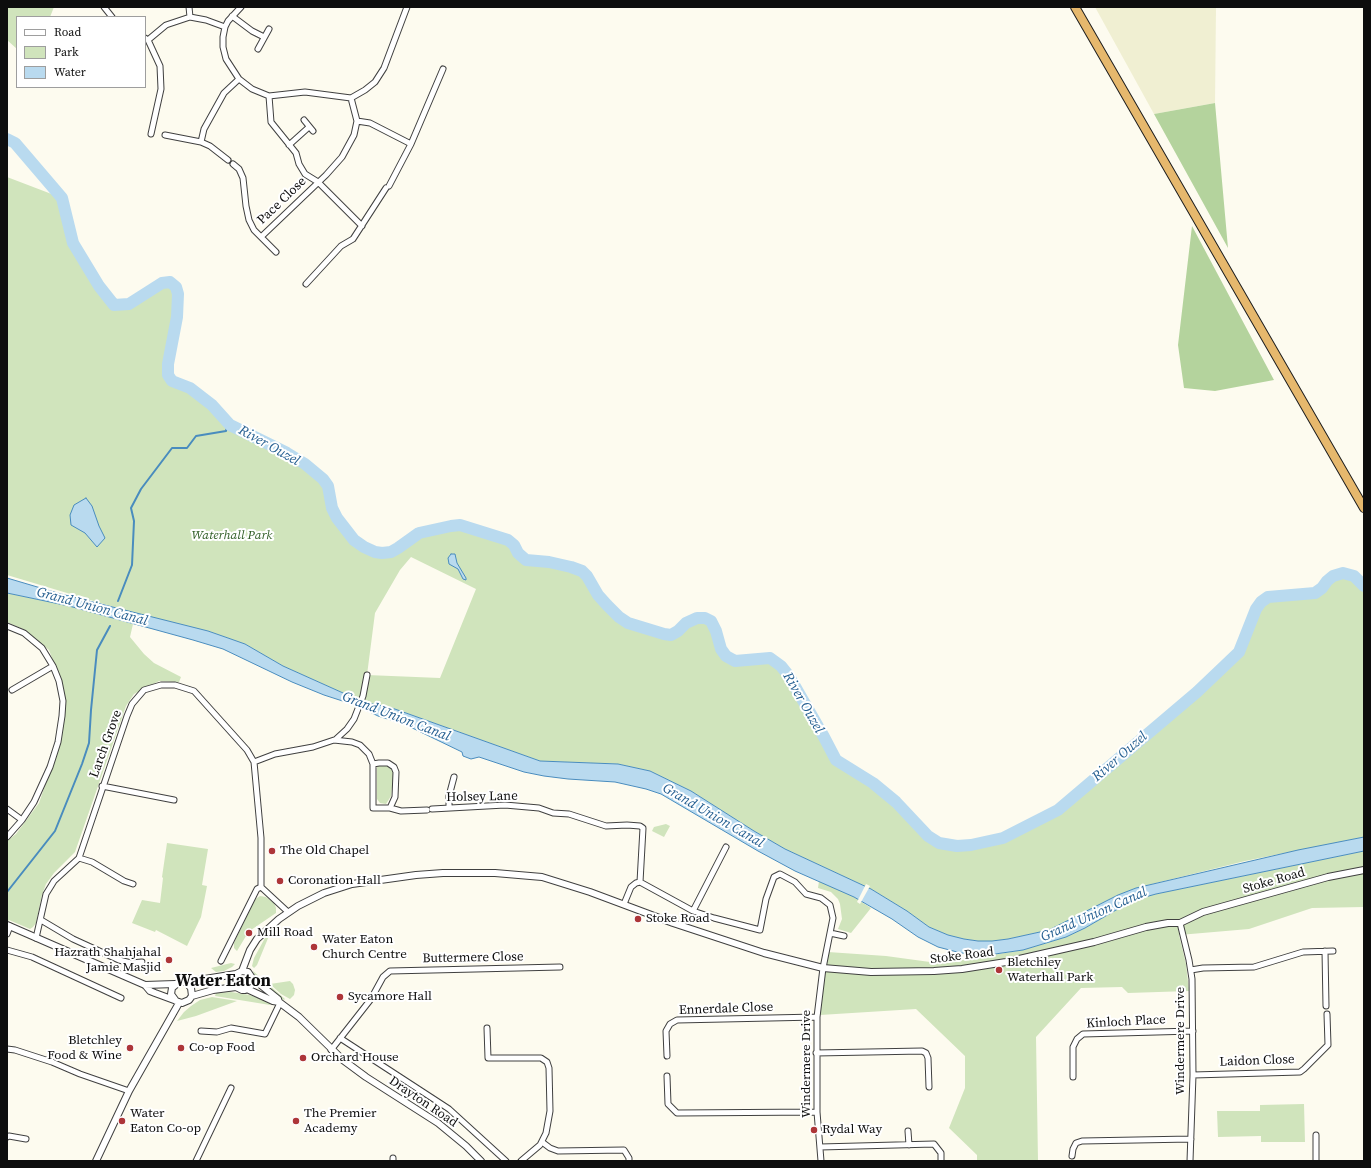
<!DOCTYPE html>
<style>
body{margin:0}
#map{position:relative;width:1371px;height:1168px;overflow:hidden;background:#fdfbef;font-family:"Source Serif 4",serif}
canvas{display:block}
.frame{position:absolute;inset:0;border:8px solid #0d0d0d;pointer-events:none}
.legend{position:absolute;left:16px;top:16px;width:130px;height:72px;box-sizing:border-box;background:#fff;border:1px solid #9e9e9e;margin:0;padding:5px 7px;list-style:none;font-size:12px;color:#0d0d0d}
.legend li{display:flex;align-items:center;gap:8px;height:20px}
.legend b{width:20px;border:1px solid #9e9e9e}
</style>
<div id="map">
<canvas width="1371" height="1168"></canvas>
<div class="frame"></div>
<ul class="legend">
<li><b style="height:5px;background:#fff"></b>Road</li>
<li><b style="height:11px;background:#d0e4bc"></b>Park</li>
<li><b style="height:11px;background:#b9daef"></b>Water</li>
</ul>
</div>
<script>
const context = document.querySelector('canvas').getContext('2d');
context.lineJoin = 'round';
function paint(path, color) { context.fillStyle = color; context.fill(path, 'evenodd'); }
const toPath = rows => new Path2D(rows.map(r => 'M' + r).join(''));
function strokePath(path, color, width, dash) { context.strokeStyle = color; context.lineWidth = width; context.lineCap = dash ? 'butt' : 'round'; context.setLineDash(dash || []); context.stroke(path); }
function drawText(font, color, halo, rows, align = 'center') {
  context.font = font + ' "Source Serif 4",serif'; context.lineWidth = 4; context.setLineDash([]); context.textBaseline = 'middle'; context.strokeStyle = halo; context.fillStyle = color; for (const [text, x, y, turn = 0] of rows) {
    context.save(); context.translate(x, y); context.rotate((+turn || 0) * Math.PI / 180); context.textAlign = isNaN(turn) ? turn : align; if (halo) context.strokeText(text, 0, 0); context.fillText(text, 0, 0); context.restore();
  }
}
paint(toPath([
 [1095,7,1216,7,1215,103,1154,114]
]), '#f0efd2');
paint(toPath([
 [7,7,54,7,50,17,17,17,17,49,7,40],
 [7,177,62,198,73,243,99,286,114,305,129,304,162,283,170,282,176,287,178,294,177,317,168,364,168,375,173,381,190,388,212,405,230,425,287,453,305,464,323,479,328,486,332,508,337,518,354,540,364,547,375,552,382,553,391,552,398,548,419,533,451,526,460,525,508,540,514,545,518,553,526,560,549,562,571,567,582,571,587,576,598,595,607,605,619,617,628,623,664,634,671,635,678,631,686,623,697,618,705,618,711,623,716,631,721,649,726,656,735,661,770,658,781,666,789,676,824,737,836,760,873,783,896,802,928,836,939,843,957,846,971,845,1003,838,1058,810,1197,692,1239,652,1256,609,1261,602,1268,597,1315,593,1322,588,1327,581,1333,576,1343,573,1354,576,1364,586,1364,837,1245,861,1136,888,1118,895,1049,930,1008,939,992,941,978,941,964,939,948,935,929,927,907,911,871,889,785,849,754,831,691,791,650,771,618,764,540,761,392,708,368,703,352,697,283,666,245,644,208,631,127,611,7,575],
 [411,557,476,589,440,678,367,675,375,613,400,570],
 [7,593,69,606,133,624,130,637,144,654,154,663,181,677,179,682,159,681,134,694,126,706,75,852,54,873,46,884,42,895,36,923,33,927,30,929,9,920,7,923,7,841,16,834,39,803,60,742,65,707,60,679,49,650,23,629,7,622],
 [381,765,388,766,394,772,391,796,386,804,380,803,377,799,377,766],
 [666,824,670,826,664,837,652,831,654,827],
 [167,843,208,849,202,885,207,886,201,917,187,946,156,930,155,932,132,923,142,900,160,903,163,878,162,877],
 [1364,851,1364,907,1312,908,1249,929,1179,935,1186,964,1189,991,1128,993,1122,987,1081,988,1036,1037,1038,1161,977,1161,977,1155,949,1128,965,1088,965,1056,916,1009,820,1015,828,952,886,956,930,962,955,961,1023,950,1066,937,1085,928,1123,906,1138,899,1156,894],
 [819,881,854,897,871,908,851,933,838,929,842,919,840,904,838,899,831,892,818,888],
 [260,896,266,897,274,903,276,908,276,913,251,930,246,936,237,951,234,948,234,943,254,900],
 [271,931,257,965,254,968,252,966,254,958,265,938],
 [231,963,235,964,232,967,224,971,216,972,211,968],
 [253,971,285,999,284,1000,274,994,255,977],
 [290,981,293,984,295,990,294,995,290,999,281,994,270,984],
 [231,992,250,995,266,1001,271,1003,270,1005,215,996,216,993],
 [212,997,237,1001,196,1016,177,1021,184,1012,191,1006,200,1000],
 [1304,1104,1305,1142,1261,1142,1261,1136,1218,1137,1217,1111,1260,1111,1260,1105]
]), '#d0e4bc');
paint(toPath([
 [1215,103,1228,248,1154,114],
 [1192,226,1274,380,1215,391,1184,388,1178,345]
]), '#b4d39d');
const water = toPath([
 [86,498,92,506,99,526,105,538,97,547,85,533,71,525,70,515,74,505,86,498],
 [451,554,455,554,457,563,466,578,466,580,463,579,458,569,449,564,448,558,451,554],
 [7,578,61,594,208,631,228,638,245,644,283,666,352,697,368,703,392,708,540,761,618,764,650,771,691,791,754,831,785,849,871,889,907,911,929,927,948,935,964,939,978,941,992,941,1008,939,1049,930,1118,895,1136,888,1298,850,1364,837,1364,851,1156,894,1138,899,1123,906,1085,928,1066,937,1023,950,995,954,961,953,938,947,918,937,892,919,854,897,795,871,758,851,661,794,646,789,615,782,568,779,544,776,524,772,479,757,471,759,463,756,462,752,404,724,378,716,358,706,324,695,292,682,223,649,193,640,69,606,7,593,7,578]
]);
paint(water, '#b9daef');
strokePath(water, '#498cbe', 1);
paint(toPath([
 [866,884,870,886,860,904,857,902]
]), '#fdfbef');
strokePath(toPath([
 [118,601,132,565,134,521,131,508,141,489,172,448,187,448,196,436,226,431,228,421],
 [7,892,55,831,82,764,89,743,91,710,97,650,110,626]
]), '#498cbe', 2);
strokePath(toPath([
 [7,139,15,143,62,198,73,243,99,286,114,305,129,304,162,283,170,282,176,287,178,294,177,317,168,364,168,375,172,381,190,388,212,405,230,425,287,453,305,464,323,479,328,486,332,508,337,518,354,540,364,547,375,552,382,553,391,552,398,548,419,533,451,526,460,525,508,540,514,545,518,553,526,560,549,562,571,567,582,571,587,576,598,595,607,605,619,617,628,623,664,634,671,635,678,631,686,623,697,618,705,618,711,621,716,631,721,649,726,656,735,661,770,658,781,666,789,676,824,737,836,760,873,783,896,802,928,836,939,843,957,846,971,845,1003,838,1058,810,1197,692,1239,652,1256,609,1261,602,1268,597,1315,593,1322,588,1327,581,1333,576,1343,573,1354,576,1364,586]
]), '#b9daef', 12);
const minor = toPath([
 [104,7,112,17],
 [189,7,190,17],
 [241,7,228,21,225,27,223,37,223,47,226,59,239,79,252,89,269,96,305,92,351,98,365,90,375,82,384,68,407,7],
 [232,16,252,31,264,37],
 [145,38,148,40,160,66,161,89,151,134],
 [148,40,166,25,190,17,206,20,225,27],
 [258,49,269,29],
 [269,96,271,122,296,153,299,164,305,174,318,182,362,226],
 [304,120,313,131],
 [357,121,370,123,411,144,443,69],
 [165,135,201,142,210,146,228,160],
 [201,142,204,129,224,93,239,79],
 [289,145,309,127],
 [233,164,239,169,243,178,246,206,249,220,254,230,276,252],
 [389,186,411,144],
 [261,237,326,175,342,157,354,135,357,121,351,98],
 [306,284,341,246,353,239,386,188],
 [7,626,24,633,42,648,53,666,59,681,63,701,62,716,58,742,50,767,34,802,22,820,7,837],
 [12,690,53,666],
 [335,740,347,729,354,719,363,696,367,675],
 [254,762,275,754,313,747,334,740,352,742,360,745,369,754,373,764,373,808,390,808,395,797,396,772,394,767,388,763,379,763,373,764],
 [102,786,174,800],
 [390,808,401,811,427,810],
 [449,808,449,796,454,777],
 [7,809,22,820],
 [432,809,505,805,539,808,553,813,569,814,606,826,627,825,640,826,643,828,640,882],
 [79,858,92,862,124,881,133,884],
 [624,904,631,887,636,883,640,882,693,911,714,918,760,930,766,899,774,877,780,874,795,882,806,894,821,898,830,905,833,918,823,968,817,1017,817,1112,821,1161],
 [693,911,726,847],
 [41,920,73,939,119,960,131,963,142,962],
 [1180,923,1189,960,1192,979,1193,1075,1190,1161],
 [830,933,844,936],
 [7,934,10,926],
 [36,938,46,894,51,886,54,881,79,858,127,716,132,704,144,690,161,685,175,685,194,691,247,750,254,762,261,838,261,887,288,912],
 [7,950,32,957,121,998],
 [1325,951,1326,1006],
 [221,961,257,889,261,887],
 [1191,970,1203,968,1254,967,1303,952,1333,951],
 [487,1028,488,1058,541,1058,547,1062,549,1068,550,1111,546,1133,540,1145,521,1161],
 [201,1031,217,1032,231,1028,265,1034,280,1003],
 [340,1038,449,1109,506,1161],
 [7,1049,15,1050,52,1062,80,1074,129,1091],
 [331,1050,371,999,383,977,390,971,560,967],
 [816,1053,922,1051,926,1053,928,1058,929,1087],
 [667,1056,666,1031,670,1024,677,1020,817,1017],
 [1193,1075,1300,1072,1304,1069,1328,1045,1327,1014],
 [667,1076,668,1104,677,1113,817,1112],
 [1073,1077,1073,1047,1077,1039,1083,1034,1193,1031],
 [908,1131,909,1145],
 [1316,1135,1316,1161],
 [7,1137,9,1136,26,1139],
 [542,1142,550,1148,558,1151,624,1150,629,1158,629,1161],
 [820,1147,934,1144,941,1153,941,1161],
 [1072,1156,1073,1149,1076,1143,1082,1141,1191,1139],
 [196,1161,231,1088],
 [393,1161,393,1158]
]);
const tertiary = toPath([
 [7,925,145,985,150,991,155,993,174,1000],
 [242,971,250,950,257,939,279,919,298,906,324,893,352,884,416,875,443,873,495,873,542,877,590,892,673,923,764,953,823,968,871,972,934,971,962,969,1006,962,1094,942,1146,927,1168,923,1180,923,1203,912,1328,877,1364,870],
 [252,978,250,987,245,990,242,990,236,987,213,990,192,996,189,1000,182,1003,176,1001,171,994,172,988,179,982,186,982,236,974,242,971,248,972,252,978,278,999,279,1002,299,1017,343,1060,366,1077,438,1123,466,1146,481,1161],
 [186,982,191,988,192,996],
 [145,985,175,984],
 [247,989,273,1001,279,1002],
 [96,1161,129,1091,179,1003]
]);
const trunk = toPath([
 [1075,7,1364,508]
]);
strokePath(minor, '#404040', 7);
strokePath(tertiary, '#404040', 8);
strokePath(trunk, '#1e1e1e', 10);
strokePath(minor, '#fff', 5);
strokePath(tertiary, '#fff', 6);
strokePath(trunk, '#e6b86d', 8);
for (const [x, y, r, color] of [
 [272,851,4,"#ad3538"],
 [280,881,4,"#ad3538"],
 [638,919,4,"#ad3538"],
 [249,933,4,"#ad3538"],
 [314,947,4,"#ad3538"],
 [169,960,4,"#ad3538"],
 [999,970,4,"#ad3538"],
 [340,997,4,"#ad3538"],
 [130,1048,4,"#ad3538"],
 [181,1048,4,"#ad3538"],
 [303,1058,4,"#ad3538"],
 [122,1121,4,"#ad3538"],
 [296,1121,4,"#ad3538"],
 [814,1130,4,"#ad3538"]
]) { const dot = new Path2D(); dot.arc(x, y, r, 0, 2 * Math.PI); context.fillStyle = color; context.fill(dot); strokePath(dot, '#fff', 1.5); }
drawText('13px', '#0d0d0d', '#fff', [
 ["Pace Close",282,201,-44],
 ["Larch Grove",106,744,-70],
 ["Holsey Lane",482,797,-1],
 ["Stoke Road",1274,881,-16],
 ["Stoke Road",962,956,-7],
 ["Buttermere Close",473,958,-1],
 ["Ennerdale Close",726,1009,-2],
 ["Kinloch Place",1126,1022,-3],
 ["Windermere Drive",1181,1041,-90],
 ["Laidon Close",1257,1061,-2],
 ["Windermere Drive",807,1064,-90],
 ["Drayton Road",423,1102,34]
]);
drawText('italic 13px', '#2f5d25', '#fff', [
 ["Waterhall Park",232,536]
]);
drawText('13px', '#0d0d0d', '#fff', [
 ["The Old Chapel",280,851],
 ["Coronation Hall",288,881],
 ["Stoke Road",646,919],
 ["Mill Road",257,933],
 ["Water Eaton",322,940],
 ["Church Centre",322,955],
 ["Hazrath Shahjahal",161,953,"right"],
 ["Jamie Masjid",161,968,"right"],
 ["Bletchley",1007,963],
 ["Waterhall Park",1007,978],
 ["Sycamore Hall",348,997],
 ["Bletchley",122,1041,"right"],
 ["Food & Wine",122,1056,"right"],
 ["Co-op Food",189,1048],
 ["Orchard House",311,1058],
 ["Water",130,1114],
 ["Eaton Co-op",130,1129],
 ["The Premier",304,1114],
 ["Academy",304,1129],
 ["Rydal Way",822,1130]
], 'left');
drawText('italic 14px', '#255f91', '#fff', [
 ["River Ouzel",269,446,29],
 ["Grand Union Canal",92,607,15],
 ["River Ouzel",803,703,60],
 ["Grand Union Canal",396,717,21],
 ["River Ouzel",1120,757,-41],
 ["Grand Union Canal",713,816,30],
 ["Grand Union Canal",1094,915,-24]
]);
drawText('bold 17px', '#0d0d0d', '#fff', [
 ["Water Eaton",223,982]
]);
</script>
